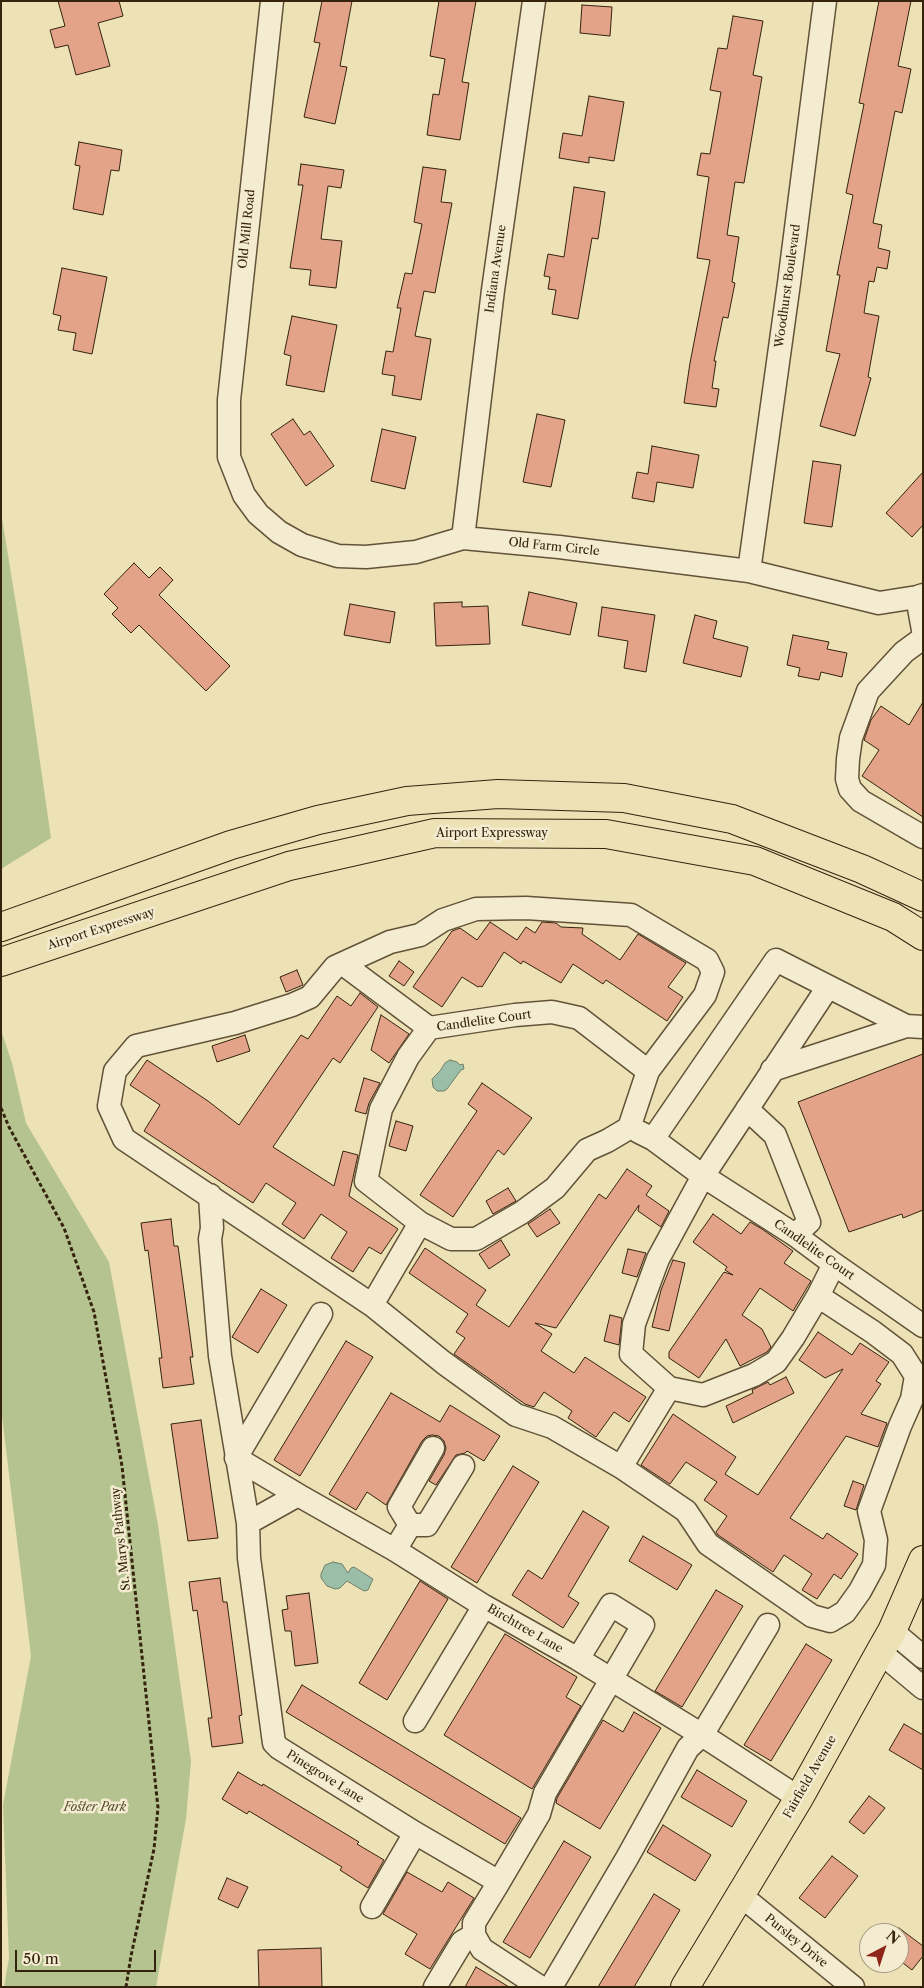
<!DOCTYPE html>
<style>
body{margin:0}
#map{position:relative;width:924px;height:1988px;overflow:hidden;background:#ede1b6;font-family:"Libre Caslon Text",serif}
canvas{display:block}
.frame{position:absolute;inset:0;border:2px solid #35230e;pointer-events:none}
.north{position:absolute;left:859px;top:1923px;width:50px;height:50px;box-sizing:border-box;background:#f3ecd0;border:1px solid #a79c82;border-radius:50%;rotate:40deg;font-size:14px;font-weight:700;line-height:20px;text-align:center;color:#35230e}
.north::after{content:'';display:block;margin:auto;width:18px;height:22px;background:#8f2418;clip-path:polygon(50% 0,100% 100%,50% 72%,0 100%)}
.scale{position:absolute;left:15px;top:1950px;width:141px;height:22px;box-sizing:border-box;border:2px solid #35230e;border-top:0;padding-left:6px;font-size:15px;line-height:18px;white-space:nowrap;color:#35230e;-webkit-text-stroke:4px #f3ecd0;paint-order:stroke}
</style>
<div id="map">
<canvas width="924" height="1988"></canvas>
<div class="frame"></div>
<div class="north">N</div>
<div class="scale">50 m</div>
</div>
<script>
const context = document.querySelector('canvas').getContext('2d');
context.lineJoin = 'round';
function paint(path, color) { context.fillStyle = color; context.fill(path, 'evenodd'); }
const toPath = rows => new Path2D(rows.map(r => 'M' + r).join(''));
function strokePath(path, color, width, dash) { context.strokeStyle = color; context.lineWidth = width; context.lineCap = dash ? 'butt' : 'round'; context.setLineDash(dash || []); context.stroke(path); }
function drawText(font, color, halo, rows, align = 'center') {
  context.font = font + ' "Libre Caslon Text",serif'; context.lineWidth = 5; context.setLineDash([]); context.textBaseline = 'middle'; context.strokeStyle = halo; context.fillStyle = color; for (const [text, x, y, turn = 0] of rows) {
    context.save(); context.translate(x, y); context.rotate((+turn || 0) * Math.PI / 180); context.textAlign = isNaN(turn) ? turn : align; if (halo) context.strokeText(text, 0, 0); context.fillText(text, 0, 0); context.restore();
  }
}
paint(toPath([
 [1,512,27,672,51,838,1,869],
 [1,1030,12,1063,26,1123,109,1262,158,1525,191,1761,186,1819,156,1987,4,1987,9,1958,3,1805,31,1656,1,1408]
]), '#b5c390');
const water = toPath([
 [450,1060,457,1062,460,1065,463,1064,464,1069,461,1070,447,1089,444,1091,437,1091,433,1087,432,1079,440,1071,445,1063,450,1060],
 [333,1562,342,1564,348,1573,351,1568,354,1567,373,1579,368,1590,364,1591,347,1581,340,1588,335,1589,327,1586,321,1578,321,1574,325,1565,333,1562]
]);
paint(water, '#9abea8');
strokePath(water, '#72806a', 1);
const building = toPath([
 [58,1,119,1,123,16,98,23,110,66,76,75,68,45,55,48,50,30,65,26,58,1],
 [322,1,352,1,340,66,347,67,335,124,304,117,320,43,314,42,322,1],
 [439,1,476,1,462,82,469,83,460,140,427,135,433,94,439,95,445,59,430,56,439,1],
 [879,1,911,1,898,66,911,69,902,113,895,111,873,223,882,225,878,248,890,251,887,269,877,267,874,282,869,281,864,313,879,316,868,377,871,378,855,436,820,426,840,354,826,351,840,275,837,275,853,195,846,193,864,104,859,103,879,1],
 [582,5,612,7,610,36,580,33,582,5],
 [733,16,763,21,753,75,762,77,744,183,735,182,727,235,739,237,732,282,735,283,728,318,723,317,714,361,716,361,712,388,719,389,716,407,684,403,690,363,710,260,697,258,709,177,697,175,701,153,710,154,721,92,710,90,718,48,727,49,733,16],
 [589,96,624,102,614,161,589,157,589,163,559,158,563,133,582,136,589,96],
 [79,142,122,150,119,171,111,170,103,215,73,209,80,166,75,165,79,142],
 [301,164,344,170,341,188,328,186,321,239,342,241,336,288,309,285,311,270,290,268,303,185,298,185,301,164],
 [423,167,446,170,441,202,452,203,435,293,424,291,415,336,431,339,421,400,392,395,395,376,382,374,386,351,393,352,401,308,397,308,405,273,412,274,422,224,414,222,423,167],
 [574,187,605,192,598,239,592,238,578,319,552,314,556,290,548,289,550,277,544,276,548,254,564,257,574,187],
 [62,268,107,277,92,354,73,350,76,333,58,330,61,316,53,314,62,268],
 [292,316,337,325,324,392,286,385,291,356,284,354,292,316],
 [537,414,565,420,551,487,523,482,537,414],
 [293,419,304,435,310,431,334,466,306,486,271,434,293,419],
 [382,429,416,437,405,489,371,481,382,429],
 [652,446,699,455,693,488,657,482,654,502,632,498,637,472,648,474,652,446],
 [813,461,841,465,832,527,804,523,813,461],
 [923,472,923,525,912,537,886,513,923,472],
 [134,563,149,578,160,567,173,580,159,595,230,666,206,691,139,625,131,633,112,614,118,608,104,594,134,563],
 [529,592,577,603,570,635,522,625,529,592],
 [462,602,462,607,488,606,490,644,436,646,434,603,462,602],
 [350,604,395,612,390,643,344,635,350,604],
 [602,607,655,615,646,672,624,668,628,641,598,636,602,607],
 [695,615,717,621,713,638,748,647,741,677,683,663,695,615],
 [793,635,829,642,827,649,847,653,842,677,821,672,819,680,798,676,800,668,787,665,793,635],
 [923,702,923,817,862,776,879,750,864,740,871,720,881,706,909,725,923,702],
 [490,922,517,940,526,927,535,933,542,922,556,923,561,927,583,928,582,934,620,960,638,934,686,963,668,987,683,997,667,1021,606,980,603,984,573,964,561,983,523,961,521,964,504,952,482,987,480,986,478,987,462,977,442,1007,413,987,452,931,460,928,477,940,490,922],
 [399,961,414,972,404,986,389,976,399,961],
 [297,970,303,985,286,992,280,977,297,970],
 [360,993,378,1007,340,1063,333,1058,273,1147,334,1186,343,1151,358,1155,349,1196,398,1229,381,1254,369,1247,353,1272,331,1258,347,1232,321,1214,304,1239,282,1224,296,1203,266,1183,253,1203,144,1131,160,1105,130,1085,147,1060,208,1101,239,1125,301,1035,308,1039,337,996,351,1006,360,993],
 [381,1015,409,1034,389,1063,371,1050,381,1015],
 [245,1035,250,1051,217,1062,212,1046,245,1035],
 [923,1054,923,1210,903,1218,902,1214,849,1232,798,1102,923,1054],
 [364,1078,380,1083,369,1103,366,1114,355,1111,364,1078],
 [482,1083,532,1118,504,1155,498,1150,453,1217,420,1195,477,1111,468,1104,482,1083],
 [396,1121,413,1126,406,1151,389,1146,396,1121],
 [627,1169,652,1186,646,1195,669,1211,661,1227,638,1211,639,1205,556,1328,535,1323,552,1334,541,1351,574,1373,585,1357,646,1397,629,1422,614,1412,596,1437,568,1418,572,1411,544,1392,534,1407,525,1404,454,1354,465,1338,456,1332,468,1314,409,1273,425,1248,486,1290,476,1305,509,1327,599,1194,606,1199,627,1169],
 [508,1188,516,1201,493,1214,486,1201,508,1188],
 [550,1209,560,1223,537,1237,528,1224,550,1209],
 [713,1214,741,1234,750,1222,762,1229,793,1251,784,1263,811,1281,793,1311,760,1288,742,1315,762,1329,771,1347,767,1352,740,1366,726,1339,699,1378,669,1358,669,1352,724,1272,733,1275,725,1270,727,1267,693,1242,713,1214],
 [171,1219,174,1246,178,1246,193,1357,190,1357,194,1384,163,1388,159,1358,162,1358,148,1250,145,1251,141,1223,171,1219],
 [501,1240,510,1255,489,1269,479,1254,501,1240],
 [628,1249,646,1253,637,1277,622,1273,628,1249],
 [673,1260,685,1263,669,1331,652,1327,661,1290,673,1260],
 [261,1289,287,1305,258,1353,232,1337,261,1289],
 [610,1315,622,1318,619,1345,604,1341,610,1315],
 [818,1332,852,1355,860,1343,889,1362,876,1381,881,1384,861,1414,887,1423,878,1447,846,1436,790,1518,823,1539,827,1533,858,1554,841,1579,834,1574,817,1599,802,1590,812,1574,784,1555,773,1572,718,1535,716,1532,727,1516,704,1500,717,1482,686,1462,670,1484,641,1465,673,1414,736,1457,725,1474,758,1495,843,1369,825,1378,799,1360,818,1332],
 [346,1341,373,1357,300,1476,274,1460,346,1341],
 [786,1377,794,1393,733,1423,726,1406,753,1393,752,1390,768,1382,770,1385,786,1377],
 [391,1393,440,1422,450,1405,500,1436,484,1461,467,1451,465,1453,456,1455,436,1485,429,1481,444,1455,446,1448,444,1441,439,1436,432,1435,427,1436,422,1441,386,1505,367,1492,356,1510,329,1494,391,1393],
 [201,1420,218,1538,188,1541,171,1424,201,1420],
 [513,1466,539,1482,477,1583,451,1567,513,1466],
 [853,1481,864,1485,856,1510,844,1506,853,1481],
 [583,1511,609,1527,568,1596,579,1603,563,1628,512,1595,528,1570,542,1579,583,1511],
 [643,1536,692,1565,677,1590,629,1561,643,1536],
 [220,1578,223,1602,227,1602,242,1715,239,1716,243,1743,212,1747,208,1718,212,1718,197,1610,193,1611,189,1582,220,1578],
 [420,1581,448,1599,387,1700,359,1683,420,1581],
 [716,1590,743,1606,682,1707,655,1691,716,1590],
 [309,1593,318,1663,295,1666,291,1631,285,1631,282,1610,288,1609,286,1596,309,1593],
 [505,1634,577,1677,566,1697,581,1706,532,1789,444,1735,505,1634],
 [806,1644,832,1660,771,1761,744,1745,806,1644],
 [302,1685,521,1818,505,1844,286,1712,302,1685],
 [634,1712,661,1728,600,1829,556,1803,557,1798,603,1720,623,1732,634,1712],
 [904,1724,923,1735,923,1770,889,1750,904,1724],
 [697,1770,747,1801,732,1827,681,1797,697,1770],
 [238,1772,262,1786,263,1784,359,1842,357,1844,384,1860,368,1888,340,1870,342,1867,249,1811,247,1814,222,1799,238,1772],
 [869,1796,885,1808,864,1834,849,1822,869,1796],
 [663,1825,711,1855,695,1881,647,1852,663,1825],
 [564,1841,591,1857,530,1958,503,1942,564,1841],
 [832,1856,858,1876,825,1918,799,1898,832,1856],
 [407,1872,442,1892,448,1882,474,1898,430,1969,405,1954,417,1934,383,1914,407,1872],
 [227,1878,248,1887,238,1908,218,1899,227,1878],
 [654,1894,680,1910,634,1987,598,1987,654,1894],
 [899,1928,923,1946,923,1956,912,1970,899,1960,899,1928],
 [321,1948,322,1987,259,1987,258,1950,321,1948],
 [476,1967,509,1987,465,1987,476,1967]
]);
paint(building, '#e2a389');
strokePath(building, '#35230e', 1);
const minor = toPath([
 [272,1,229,400,229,457,244,495,258,514,279,532,302,545,338,556,366,557,416,552,463,538,559,547,749,571,879,603,917,597,923,595],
 [463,538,493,290,534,1],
 [749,571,789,283,825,1],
 [917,597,923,630],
 [923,638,904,652,868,691,851,738,848,759,847,779,850,789,861,801,923,837],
 [343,964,429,1028],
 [552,1012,579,1018,648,1071,629,1128,607,1141,587,1150,555,1188,521,1213,476,1239,451,1239,420,1223,366,1181,381,1109,408,1057,429,1028,515,1015,552,1012],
 [772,1070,906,1026],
 [648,1071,705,995,713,972,707,960,631,915,526,908,476,909,443,920,420,935,390,942,335,967,310,997,292,1005,235,1023,136,1046,115,1071,109,1106,124,1139,372,1305,444,1363,516,1415,552,1427,621,1467,686,1511,708,1544,812,1616,830,1621,845,1612,860,1591,874,1565,876,1540,869,1511,900,1426,912,1399,916,1376,902,1354,873,1332,818,1296,834,1264],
 [747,1109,775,1135,809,1222,795,1235],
 [639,1132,653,1139,703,1176,795,1235,834,1264,923,1326],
 [653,1139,776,960,906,1026,923,1027],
 [210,1195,212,1228,210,1239,220,1356,248,1523,249,1558,274,1743,279,1748,415,1833,499,1882,474,1923,474,1935,482,1949,540,1987],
 [818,1296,793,1338,776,1362,754,1375,703,1395,669,1388,631,1354,634,1324,658,1259,703,1176,828,987],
 [372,1305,420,1223],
 [236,1458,321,1314],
 [236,1458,298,1495],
 [621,1467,669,1388],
 [248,1523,298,1495,395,1550,484,1606,578,1659,702,1735,799,1798],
 [410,1525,399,1507,433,1448],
 [395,1550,410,1525,427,1525,463,1466],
 [892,1631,923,1657],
 [880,1652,923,1688],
 [415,1721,484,1606],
 [499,1882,539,1814,545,1793,643,1625,611,1605,578,1659],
 [739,1894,853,1987],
 [372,1907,415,1833],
 [435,1987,462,1942,474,1935],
 [551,1987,627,1858,688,1748,702,1735,768,1625]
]);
const major = toPath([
 [1,927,231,845,318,820,407,801,498,794,624,798,732,819,862,869,923,897],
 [1,962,289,866,435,833,606,834,755,861,893,917,923,936],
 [685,1987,799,1798,880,1652,892,1631,923,1560]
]);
strokePath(minor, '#635238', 25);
strokePath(major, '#35230e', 30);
strokePath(toPath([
 [1,1108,9,1127,64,1228,94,1312,122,1466,158,1808,154,1849,131,1956,126,1987]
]), '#35230e', 3, [4, 2.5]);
strokePath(minor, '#f3ecd0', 22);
strokePath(major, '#ede1b6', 28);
drawText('12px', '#35230e', '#f3ecd0', [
 ["Old Mill Road",247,229,-84],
 ["Indiana Avenue",496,269,-82],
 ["Woodhurst Boulevard",788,286,-82],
 ["Old Farm Circle",554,547,6],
 ["Airport Expressway",492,834],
 ["Airport Expressway",101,929,-18],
 ["Candlelite Court",484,1021,-8],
 ["Candlelite Court",814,1250,35],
 ["St. Marys Pathway",121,1539,-96],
 ["Birchtree Lane",525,1629,30],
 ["Pinegrove Lane",325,1777,32],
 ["Fairfield Avenue",810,1777,-60],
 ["Pursley Drive",796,1941,39]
]);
drawText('italic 12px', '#554b2e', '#f3ecd0', [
 ["Foster Park",95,1808]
]);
</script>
